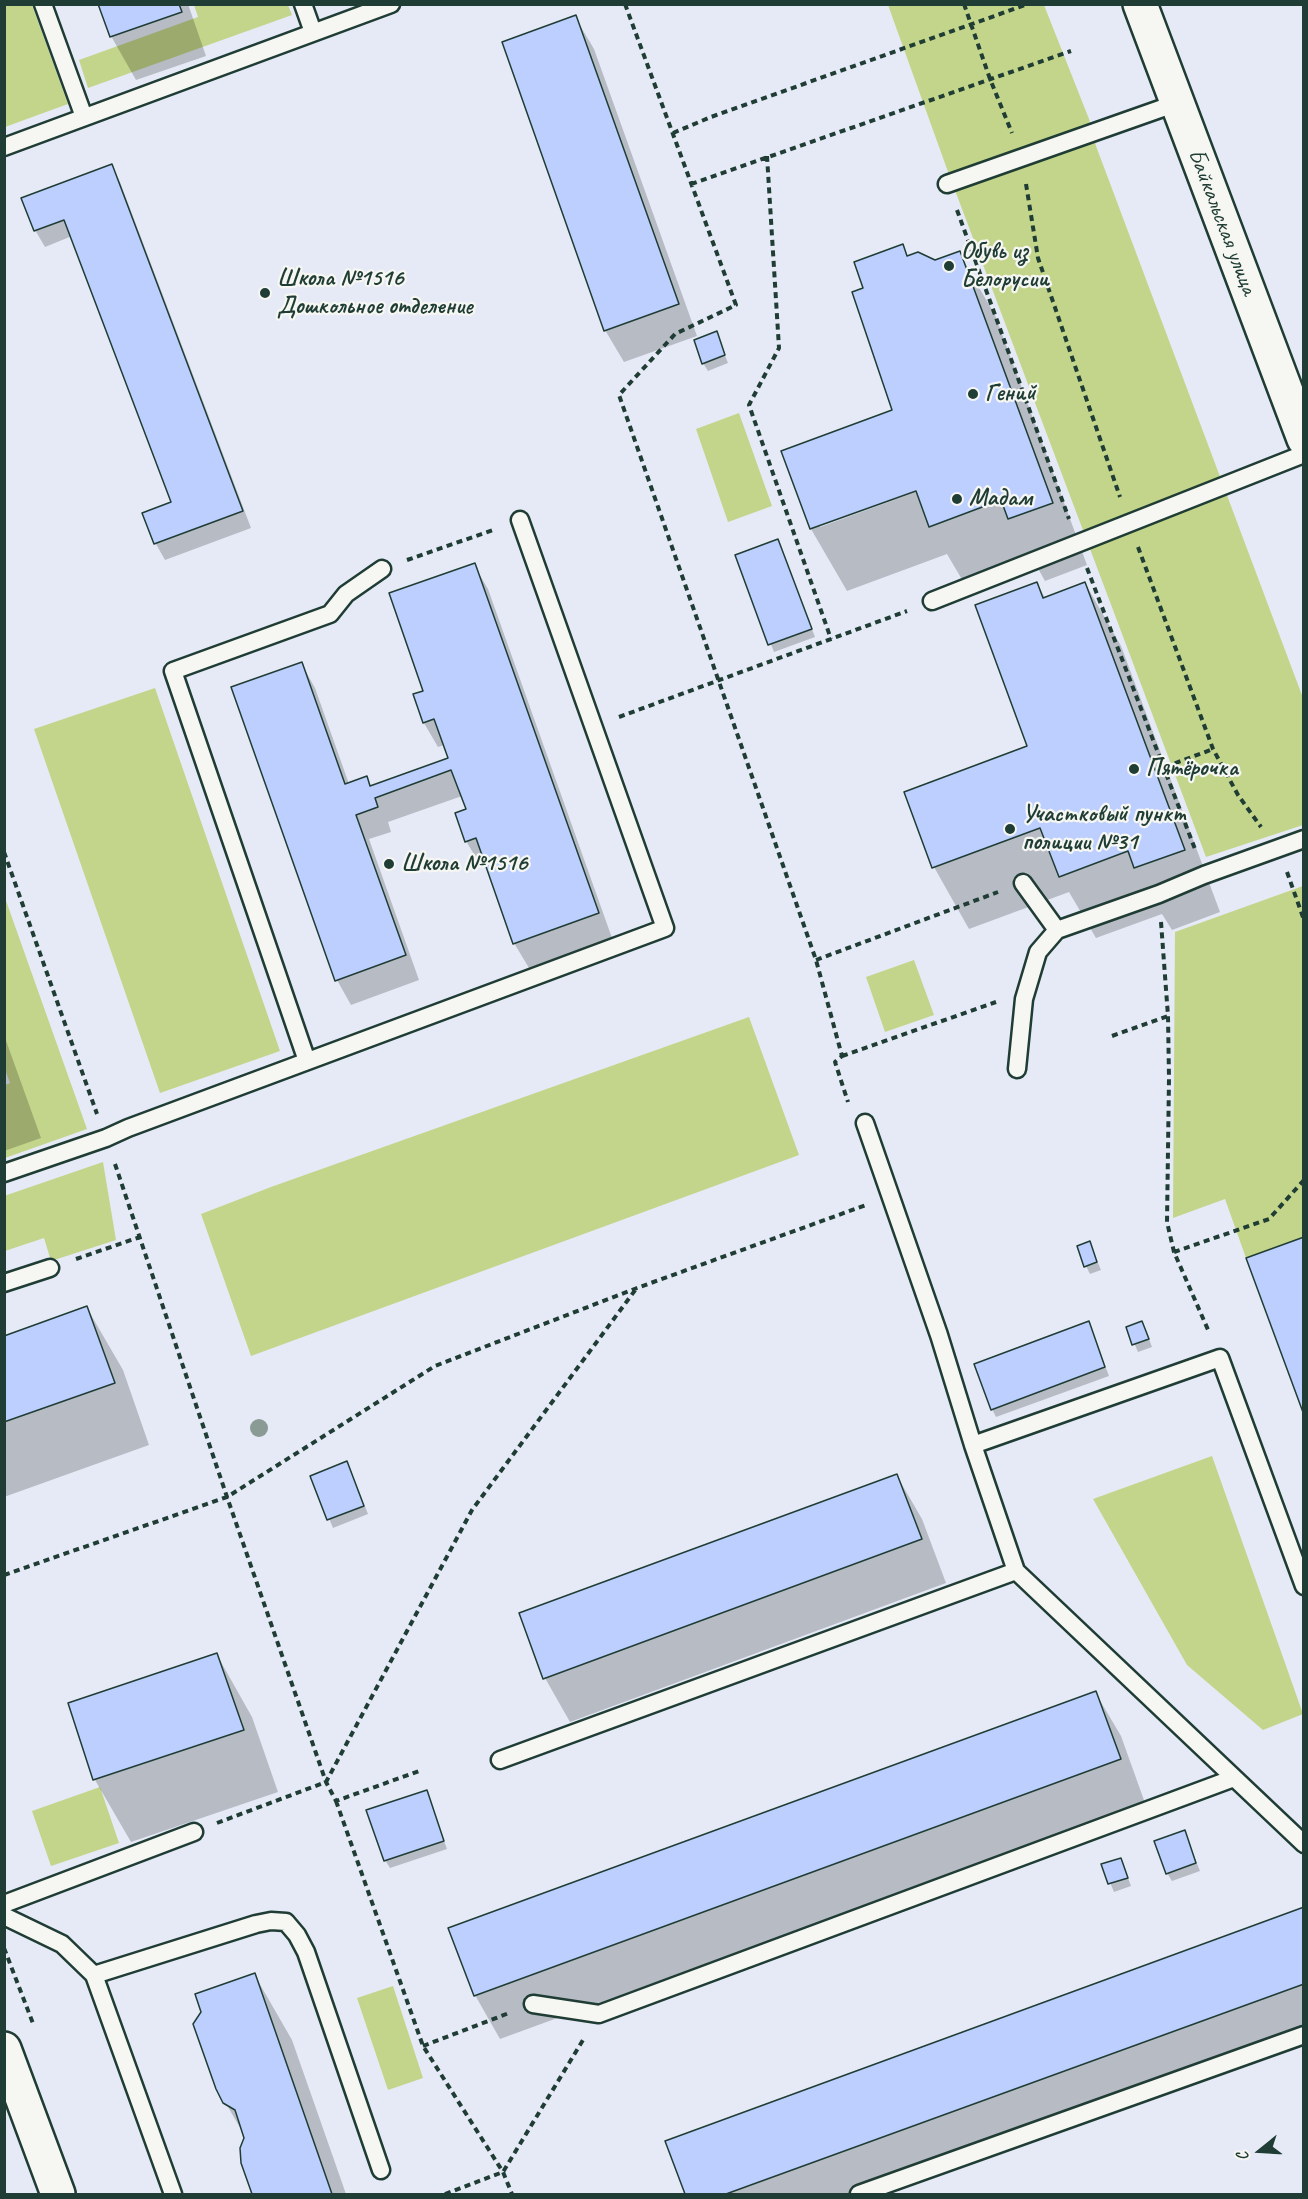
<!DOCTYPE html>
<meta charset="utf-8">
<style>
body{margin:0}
#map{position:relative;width:1308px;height:2199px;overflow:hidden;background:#e5eaf6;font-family:Caveat,sans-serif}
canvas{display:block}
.frame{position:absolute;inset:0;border:6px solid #1f3d34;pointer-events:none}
.north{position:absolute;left:1230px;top:2121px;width:60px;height:60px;-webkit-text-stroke:4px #f6f6f2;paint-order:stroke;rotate:252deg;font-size:16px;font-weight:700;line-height:24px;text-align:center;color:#1f3d34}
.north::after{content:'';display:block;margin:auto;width:21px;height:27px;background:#1f3d34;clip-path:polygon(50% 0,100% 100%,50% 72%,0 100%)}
</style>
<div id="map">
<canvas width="1308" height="2199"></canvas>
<div class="frame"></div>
<div class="north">С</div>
</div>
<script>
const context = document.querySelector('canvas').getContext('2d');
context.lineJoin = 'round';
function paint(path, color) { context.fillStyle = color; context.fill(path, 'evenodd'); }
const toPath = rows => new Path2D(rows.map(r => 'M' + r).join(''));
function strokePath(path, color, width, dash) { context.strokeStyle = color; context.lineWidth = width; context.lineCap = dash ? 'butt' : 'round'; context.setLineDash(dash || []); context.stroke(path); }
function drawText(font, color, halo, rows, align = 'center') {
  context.font = font + ' Caveat,sans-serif'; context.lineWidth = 4.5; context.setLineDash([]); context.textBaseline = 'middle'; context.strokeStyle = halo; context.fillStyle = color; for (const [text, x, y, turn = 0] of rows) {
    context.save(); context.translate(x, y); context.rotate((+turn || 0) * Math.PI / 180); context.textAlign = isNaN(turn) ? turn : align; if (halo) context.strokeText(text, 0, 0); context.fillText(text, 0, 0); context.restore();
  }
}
paint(toPath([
 [5,4,32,5,68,104,5,127],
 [194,5,288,5,292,15,88,88,79,60,198,17],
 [888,5,1044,5,1089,119,1096,146,1303,698,1303,825,1206,857,947,169],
 [739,413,772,506,728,522,696,429],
 [155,688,280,1051,160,1093,34,729],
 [1303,886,1303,1237,1246,1258,1225,1199,1173,1218,1175,932],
 [4,895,87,1129,5,1158,5,1085,10,1083,4,1067],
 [914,960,934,1015,885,1032,866,977],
 [749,1017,799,1155,251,1356,201,1214,271,1187],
 [103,1162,116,1240,51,1261,44,1238,5,1251,4,1196],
 [1212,1456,1303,1714,1263,1730,1187,1665,1093,1499],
 [100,1787,119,1843,51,1866,32,1811],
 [393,1986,423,2078,388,2090,357,1998]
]), '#c3d58a');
paint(toPath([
 [100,4,188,4,206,56,136,80,111,36],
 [575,17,594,49,697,336,624,362,605,330],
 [111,165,120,182,251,528,165,560,156,544,144,514,173,503,72,236,45,247,35,230],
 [902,246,908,257,935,262,959,253,995,315,1087,565,1045,581,1035,563,967,588,947,554,847,591,811,529,783,451,894,411,865,288],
 [923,487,924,489,820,527,820,524],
 [716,333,728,363,708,371,703,363],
 [778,541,815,637,774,652,737,556],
 [474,565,488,589,612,938,529,968,514,943,486,864,481,866,466,841,467,810,462,796,388,822,391,832,369,839,419,980,351,1005,337,980,301,663,315,688,349,784,366,778,372,787,449,759,444,745,438,747,424,723,415,695,425,692],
 [1037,583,1045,598,1085,583,1121,646,1220,912,1172,930,1162,914,1096,938,1069,892,969,929,934,867,1029,747],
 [4,1035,41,1138,4,1151],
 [1089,1242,1101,1270,1090,1274,1086,1266],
 [87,1308,123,1370,149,1445,4,1497,4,1337],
 [1128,1328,1146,1331,1152,1347,1138,1352],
 [1092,1331,1109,1376,996,1417,992,1409],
 [351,1471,368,1514,333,1528,312,1477],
 [897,1476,922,1519,946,1583,570,1722,545,1678],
 [217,1655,252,1717,278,1792,131,1842,95,1780,69,1704],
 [1095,1692,1121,1736,1145,1803,500,2039,475,1995],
 [426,1792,447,1849,390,1868,385,1860],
 [1184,1832,1200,1871,1172,1881,1167,1873],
 [1121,1859,1131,1886,1114,1892,1103,1865],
 [1304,1909,1304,2037,871,2194,686,2194,667,2141],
 [254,1974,292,2040,346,2194,254,2194,243,2162,246,2138,217,2088]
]), '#0003');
const building = toPath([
 [98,4,179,4,182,12,110,37,98,4],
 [576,15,679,304,604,331,502,42,576,15],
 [112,164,243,511,154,544,142,513,171,502,64,220,34,231,21,198,112,164],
 [903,244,907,256,918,252,935,260,960,251,1053,503,1008,519,1001,500,929,527,916,491,810,529,781,451,892,410,852,292,863,288,854,262,903,244],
 [717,331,725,355,702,364,694,340,717,331],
 [778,539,812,629,768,645,735,555,778,539],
 [475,563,599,913,513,944,476,838,465,842,455,813,466,809,451,770,375,798,378,807,356,815,406,955,335,981,231,687,302,662,345,784,367,776,370,786,448,758,434,719,423,723,413,694,423,691,389,593,475,563],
 [1037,582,1043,598,1085,582,1185,850,1134,868,1128,851,1059,877,1040,828,932,868,904,792,1027,746,975,605,1037,582],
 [1304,1237,1304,1415,1246,1258,1304,1237],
 [1090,1241,1097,1262,1084,1267,1077,1246,1090,1241],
 [87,1306,115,1383,4,1422,4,1336,87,1306],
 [1089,1321,1105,1367,991,1410,974,1364,1089,1321],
 [1142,1321,1149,1339,1132,1345,1126,1327,1142,1321],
 [347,1461,364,1506,327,1520,310,1476,347,1461],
 [897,1474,922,1539,543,1679,519,1613,897,1474],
 [217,1653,244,1730,93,1780,68,1703,217,1653],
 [1096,1691,1121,1759,474,1996,448,1928,1096,1691],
 [427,1790,444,1841,384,1861,366,1810,427,1790],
 [1185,1830,1196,1863,1166,1874,1154,1841,1185,1830],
 [1121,1858,1128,1878,1108,1884,1101,1864,1121,1858],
 [1304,1907,1304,1984,726,2194,685,2194,665,2141,1304,1907],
 [255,1973,332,2194,252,2194,241,2163,240,2148,244,2138,235,2110,223,2103,216,2089,193,2024,201,2012,195,1994,255,1973]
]);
paint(building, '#bccfff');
strokePath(building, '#1f3d34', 1.5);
const service = toPath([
 [43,4,84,117],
 [303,4,313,32],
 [4,147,391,4],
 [947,184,1177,103],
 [932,601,1304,454],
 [1023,883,1057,930,1159,894,1204,875,1304,839],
 [307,1061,173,671,330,614,346,594,382,569],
 [1017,1069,1024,999,1038,952,1057,930],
 [865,1123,939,1335,973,1445,1016,1571,1304,1844],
 [4,1173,106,1138,128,1128,665,928,520,520],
 [4,1283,50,1268],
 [973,1445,1220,1358,1304,1586],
 [500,1760,1016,1571],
 [4,1904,194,1832],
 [4,1916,62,1944,94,1975,256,1924,271,1921,286,1922,297,1935,306,1952,381,2170],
 [94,1975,173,2194],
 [533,2004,599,2014,1234,1778],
 [859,2194,1304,2035]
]);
const tertiary = toPath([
 [1140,4,1304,439],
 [4,2049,58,2194]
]);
strokePath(service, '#1f3d34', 21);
strokePath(tertiary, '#1f3d34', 38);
strokePath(toPath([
 [625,4,736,305,675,334,619,395,816,960,842,1056,835,1062,848,1102],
 [964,4,990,79,1012,133],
 [673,133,711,117,1028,4],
 [767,156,779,348,749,405,831,639],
 [691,184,1071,51],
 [1026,184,1038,258,1120,497],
 [957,210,1069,519],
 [1138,547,1213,749,1238,795,1261,827],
 [407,560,496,529],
 [1087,568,1195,849],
 [619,717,907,611],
 [1165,767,1213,749],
 [4,852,97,1114],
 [1287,872,1304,920],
 [1161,922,1168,1016,1169,1078,1167,1222,1174,1252,1209,1332],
 [816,960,998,892],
 [1112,1036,1168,1016],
 [842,1056,996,1002],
 [115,1164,227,1497,326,1782,336,1801,419,1771],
 [1174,1252,1269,1219,1304,1180],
 [76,1259,140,1237],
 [4,1575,227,1497,435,1366,637,1288,866,1205],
 [336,1801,423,2046,503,2172,512,2194],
 [217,1823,326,1782,472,1510,636,1289],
 [4,1948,34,2026],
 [423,2046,509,2013],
 [445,2194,503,2172,583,2040]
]), '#1f3d34', 4, [6, 4.5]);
strokePath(service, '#f6f6f2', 16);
strokePath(tertiary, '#f6f6f2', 33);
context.fillStyle = '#8a9b95';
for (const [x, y] of [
 [259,1428]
]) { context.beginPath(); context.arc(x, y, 9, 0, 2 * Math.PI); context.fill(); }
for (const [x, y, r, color] of [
 [949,266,6,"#1f3d34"],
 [265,293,6,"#1f3d34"],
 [973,394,6,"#1f3d34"],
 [957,499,6,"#1f3d34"],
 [1134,769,6,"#1f3d34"],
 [1010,829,6,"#1f3d34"],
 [389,864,6,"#1f3d34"]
]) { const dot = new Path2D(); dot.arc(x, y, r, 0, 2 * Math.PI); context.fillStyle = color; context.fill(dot); strokePath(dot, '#f6f6f2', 2); }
drawText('24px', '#1f3d34', '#f6f6f2', [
 ["Байкальская улица",1222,222,69]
]);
drawText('bold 24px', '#1f3d34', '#f6f6f2', [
 ["Обувь из",961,252],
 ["Белорусии",961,280],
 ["Школа №1516",277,279],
 ["Дошкольное отделение",277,307],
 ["Гений",985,394],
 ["Мадам",969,499],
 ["Пятёрочка",1146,769],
 ["Участковый пункт",1022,815],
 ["полиции №31",1022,843],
 ["Школа №1516",401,864]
], 'left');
</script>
